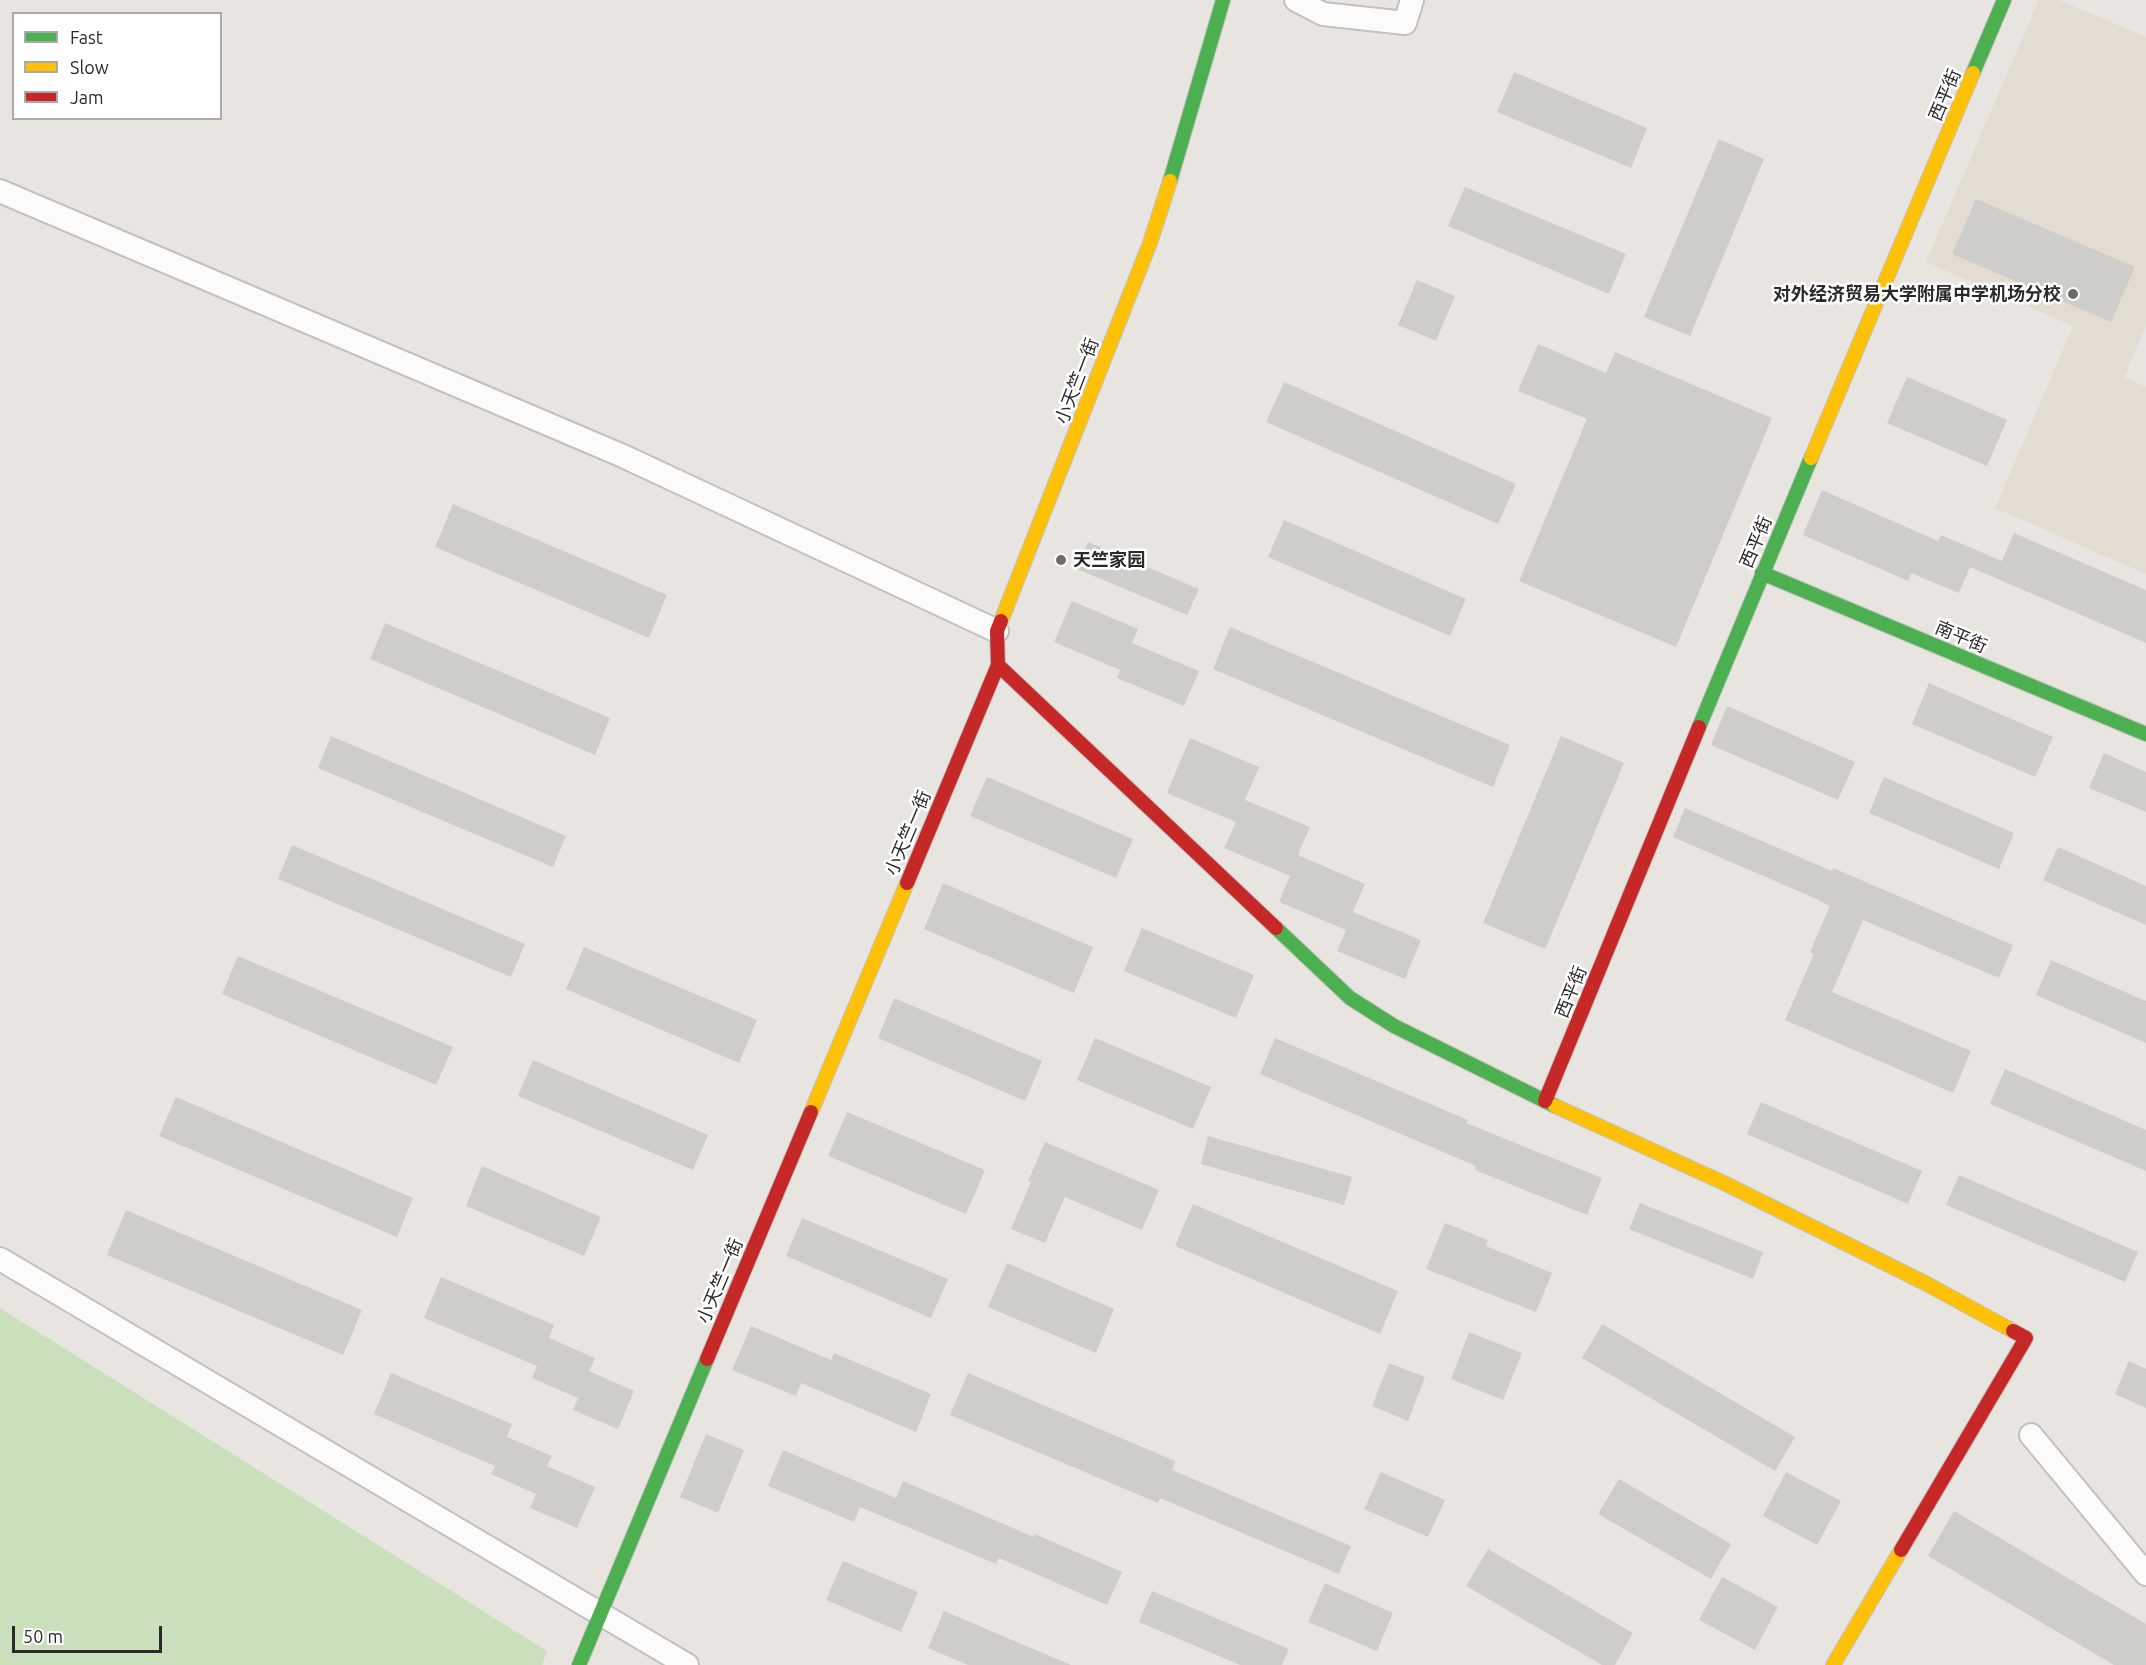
<!DOCTYPE html>
<meta charset="utf-8">
<style>
body{margin:0}
#map{position:relative;width:2146px;height:1665px;overflow:hidden;background:#e8e5e1;font-family:Ubuntu,sans-serif}
canvas{display:block}
.legend{position:absolute;left:12px;top:12px;width:210px;height:108px;box-sizing:border-box;background:#fff;border:2px solid #aaa;margin:0;padding:8px 10px;list-style:none;font-size:18px;color:#2a2a2a}
.legend li{display:flex;align-items:center;gap:12px;height:30px}
.legend b{width:30px;border:2px solid #aaa}
.scale{position:absolute;left:12px;top:1626px;width:150px;height:27px;box-sizing:border-box;border:3px solid #2a2a2a;border-top:0;padding-left:8px;font-size:18px;line-height:21px;white-space:nowrap;color:#2a2a2a;-webkit-text-stroke:4px #fff;paint-order:stroke}
</style>
<div id="map">
<canvas width="2146" height="1665"></canvas>
<ul class="legend">
<li><b style="height:8px;background:#4caf50"></b>Fast</li>
<li><b style="height:8px;background:#ffc107"></b>Slow</li>
<li><b style="height:8px;background:#c62828"></b>Jam</li>
</ul>
<div class="scale">50 m</div>
</div>
<script>
const context = document.querySelector('canvas').getContext('2d');
context.lineJoin = 'round';
function paint(path, color) { context.fillStyle = color; context.fill(path, 'evenodd'); }
const toPath = rows => new Path2D(rows.map(r => 'M' + r).join(''));
function strokePath(path, color, width, dash) { context.strokeStyle = color; context.lineWidth = width; context.lineCap = dash ? 'butt' : 'round'; context.setLineDash(dash || []); context.stroke(path); }
function drawText(font, color, halo, rows, align = 'center') {
  context.font = font + ' Ubuntu,"Noto Sans SC",sans-serif'; context.lineWidth = 5; context.setLineDash([]); context.textBaseline = 'middle'; context.strokeStyle = halo; context.fillStyle = color; for (const [text, x, y, turn = 0] of rows) {
    context.save(); context.translate(x, y); context.rotate((+turn || 0) * Math.PI / 180); context.textAlign = isNaN(turn) ? turn : align; if (halo) context.strokeText(text, 0, 0); context.fillText(text, 0, 0); context.restore();
  }
}
paint(toPath([
 [2039,0,2059,0,2146,37,2146,326,2124,377,2146,387,2146,574,1995,508,2073,326,1926,262]
]), '#e2ddd0');
paint(toPath([
 [0,1308,547,1651,542,1665,0,1665]
]), '#cae0bd');
paint(toPath([
 [1514,72,1647,128,1631,168,1497,112],
 [1719,139,1764,159,1690,336,1644,317],
 [1465,187,1626,254,1609,294,1448,226],
 [1976,199,2135,267,2111,322,1952,254],
 [1417,280,1455,296,1436,341,1398,325],
 [1538,344,1606,373,1615,352,1772,418,1676,647,1519,581,1587,419,1518,391],
 [1907,377,2007,420,1987,466,1887,423],
 [1284,382,1516,484,1498,524,1266,422],
 [1822,490,1938,541,1941,535,2002,561,2014,533,2146,590,2146,643,1970,567,1959,593,1911,573,1908,581,1803,535],
 [453,504,667,595,649,638,435,547],
 [1284,520,1466,599,1450,636,1268,557],
 [1088,542,1199,589,1187,615,1077,569],
 [1072,601,1138,629,1132,643,1199,671,1184,706,1117,678,1120,670,1054,642],
 [385,623,610,718,595,755,370,659],
 [1230,627,1510,745,1493,787,1213,669],
 [1929,683,2053,737,2035,777,1912,724],
 [1727,706,1855,762,1838,800,1711,745],
 [331,736,566,836,553,867,318,768],
 [1561,736,1624,763,1545,949,1483,923],
 [1190,738,1259,767,1245,800,1310,827,1298,855,1365,884,1353,912,1421,940,1405,979,1337,951,1346,930,1279,902,1290,876,1224,848,1236,822,1167,793],
 [2104,753,2146,772,2146,812,2089,788],
 [987,777,1133,839,1116,878,970,816],
 [1884,777,2014,833,1999,869,1869,813],
 [1685,808,1832,871,1833,868,2013,945,1999,978,1863,920,1832,992,1971,1051,1953,1093,1785,1020,1814,954,1810,952,1830,906,1819,901,1819,900,1673,837],
 [292,845,525,944,511,977,278,879],
 [2058,847,2146,886,2146,925,2043,880],
 [943,883,1093,947,1074,993,924,929],
 [1142,928,1254,975,1236,1018,1124,971],
 [584,947,757,1020,739,1063,566,989],
 [238,956,453,1047,436,1085,222,994],
 [2051,960,2146,1001,2146,1043,2036,995],
 [894,998,1042,1061,1025,1101,878,1038],
 [1095,1038,1211,1087,1193,1129,1077,1080],
 [1275,1038,1468,1120,1466,1123,1602,1178,1587,1215,1475,1170,1476,1166,1260,1074],
 [533,1060,708,1135,693,1170,518,1096],
 [2005,1069,2146,1130,2146,1171,1990,1104],
 [176,1097,413,1198,397,1237,159,1136],
 [1761,1102,1922,1171,1908,1204,1747,1134],
 [847,1112,985,1170,966,1214,828,1156],
 [1208,1136,1352,1177,1344,1205,1201,1164],
 [1045,1142,1159,1190,1142,1230,1065,1197,1045,1243,1011,1229,1031,1182,1028,1181],
 [482,1166,601,1217,584,1256,466,1206],
 [1959,1175,2138,1252,2125,1282,1946,1205],
 [1640,1203,1763,1252,1753,1279,1629,1229],
 [1193,1204,1398,1291,1380,1334,1175,1246],
 [126,1210,362,1310,343,1355,107,1255],
 [802,1218,948,1279,931,1318,786,1256],
 [1445,1223,1488,1240,1486,1246,1552,1273,1536,1312,1426,1269],
 [1007,1263,1114,1309,1096,1353,988,1307],
 [441,1277,554,1325,549,1338,595,1358,589,1371,634,1391,618,1429,573,1410,578,1398,532,1378,537,1366,424,1318],
 [1602,1324,1795,1437,1775,1471,1582,1358],
 [751,1326,831,1360,834,1353,931,1394,916,1432,801,1383,796,1396,732,1370],
 [1469,1332,1522,1353,1503,1400,1451,1379],
 [2129,1361,2146,1369,2146,1408,2115,1394],
 [1389,1363,1425,1377,1408,1421,1372,1406],
 [391,1373,512,1424,507,1437,552,1456,547,1466,595,1487,577,1528,530,1508,536,1494,491,1474,495,1466,374,1414],
 [968,1373,1175,1461,1172,1470,1351,1546,1339,1574,1160,1498,1158,1503,950,1415],
 [706,1434,744,1450,718,1513,680,1497],
 [783,1450,896,1498,903,1481,1034,1537,1035,1534,1122,1572,1107,1605,999,1558,996,1564,860,1507,854,1522,768,1486],
 [1381,1472,1445,1500,1428,1537,1364,1509],
 [1786,1472,1841,1501,1817,1545,1763,1516],
 [1619,1479,1731,1544,1711,1579,1598,1514],
 [1954,1511,2146,1624,2146,1665,2114,1665,1928,1556],
 [1488,1549,1633,1633,1615,1665,1602,1665,1466,1586],
 [843,1561,918,1592,901,1632,826,1600],
 [1722,1577,1778,1607,1755,1650,1699,1620],
 [1325,1583,1393,1613,1377,1651,1308,1622],
 [1152,1591,1289,1649,1282,1665,1240,1665,1139,1622],
 [944,1611,1071,1665,968,1665,928,1648]
]), '#cfcdca');
const street = toPath([
 [1296,0,1323,14,1405,23,1412,0],
 [0,191,623,456,997,631],
 [0,1259,687,1665],
 [2031,1435,2146,1574]
]);
const fast = toPath([
 [1973,73,2004,0],
 [1170,181,1223,0],
 [1762,573,2146,734],
 [1699,727,1811,458],
 [1276,928,1350,998,1394,1026,1555,1106],
 [579,1665,707,1359]
]);
const slow = toPath([
 [1811,458,1973,73],
 [1001,621,1150,243,1170,181],
 [1555,1106,1724,1183,1927,1284,2013,1331],
 [811,1112,907,883],
 [1833,1665,1901,1550]
]);
const jam = toPath([
 [998,665,1276,928],
 [907,883,998,665,997,631,1001,621],
 [1545,1101,1699,727],
 [707,1359,811,1112],
 [1901,1550,2026,1338,2013,1331]
]);
strokePath(street, '#c2c1c1', 26);
strokePath(fast, '#c2c1c1', 16);
strokePath(slow, '#c2c1c1', 16);
strokePath(jam, '#c2c1c1', 16);
strokePath(street, '#fcfbfa', 22);
strokePath(fast, '#4caf50', 14);
strokePath(slow, '#ffc107', 14);
strokePath(jam, '#c62828', 14);
for (const [x, y, r, color] of [
 [2073,294,6,"#6c6b6a"],
 [1061,560,6,"#6c6b6a"]
]) { const dot = new Path2D(); dot.arc(x, y, r, 0, 2 * Math.PI); context.fillStyle = color; context.fill(dot); strokePath(dot, '#fff', 2); }
drawText('18px', '#2a2a2a', '#fff', [
 ["西平街",1945,95,-67],
 ["小天竺一街",1077,381,-69],
 ["西平街",1756,542,-67],
 ["南平街",1961,637,23],
 ["小天竺一街",908,833,-67],
 ["西平街",1571,992,-68],
 ["小天竺一街",720,1281,-67]
]);
drawText('bold 18px', '#2a2a2a', '#fff', [
 ["对外经济贸易大学附属中学机场分校",2061,294],
 ["天竺家园",1073,560,"left"]
], 'right');
</script>
